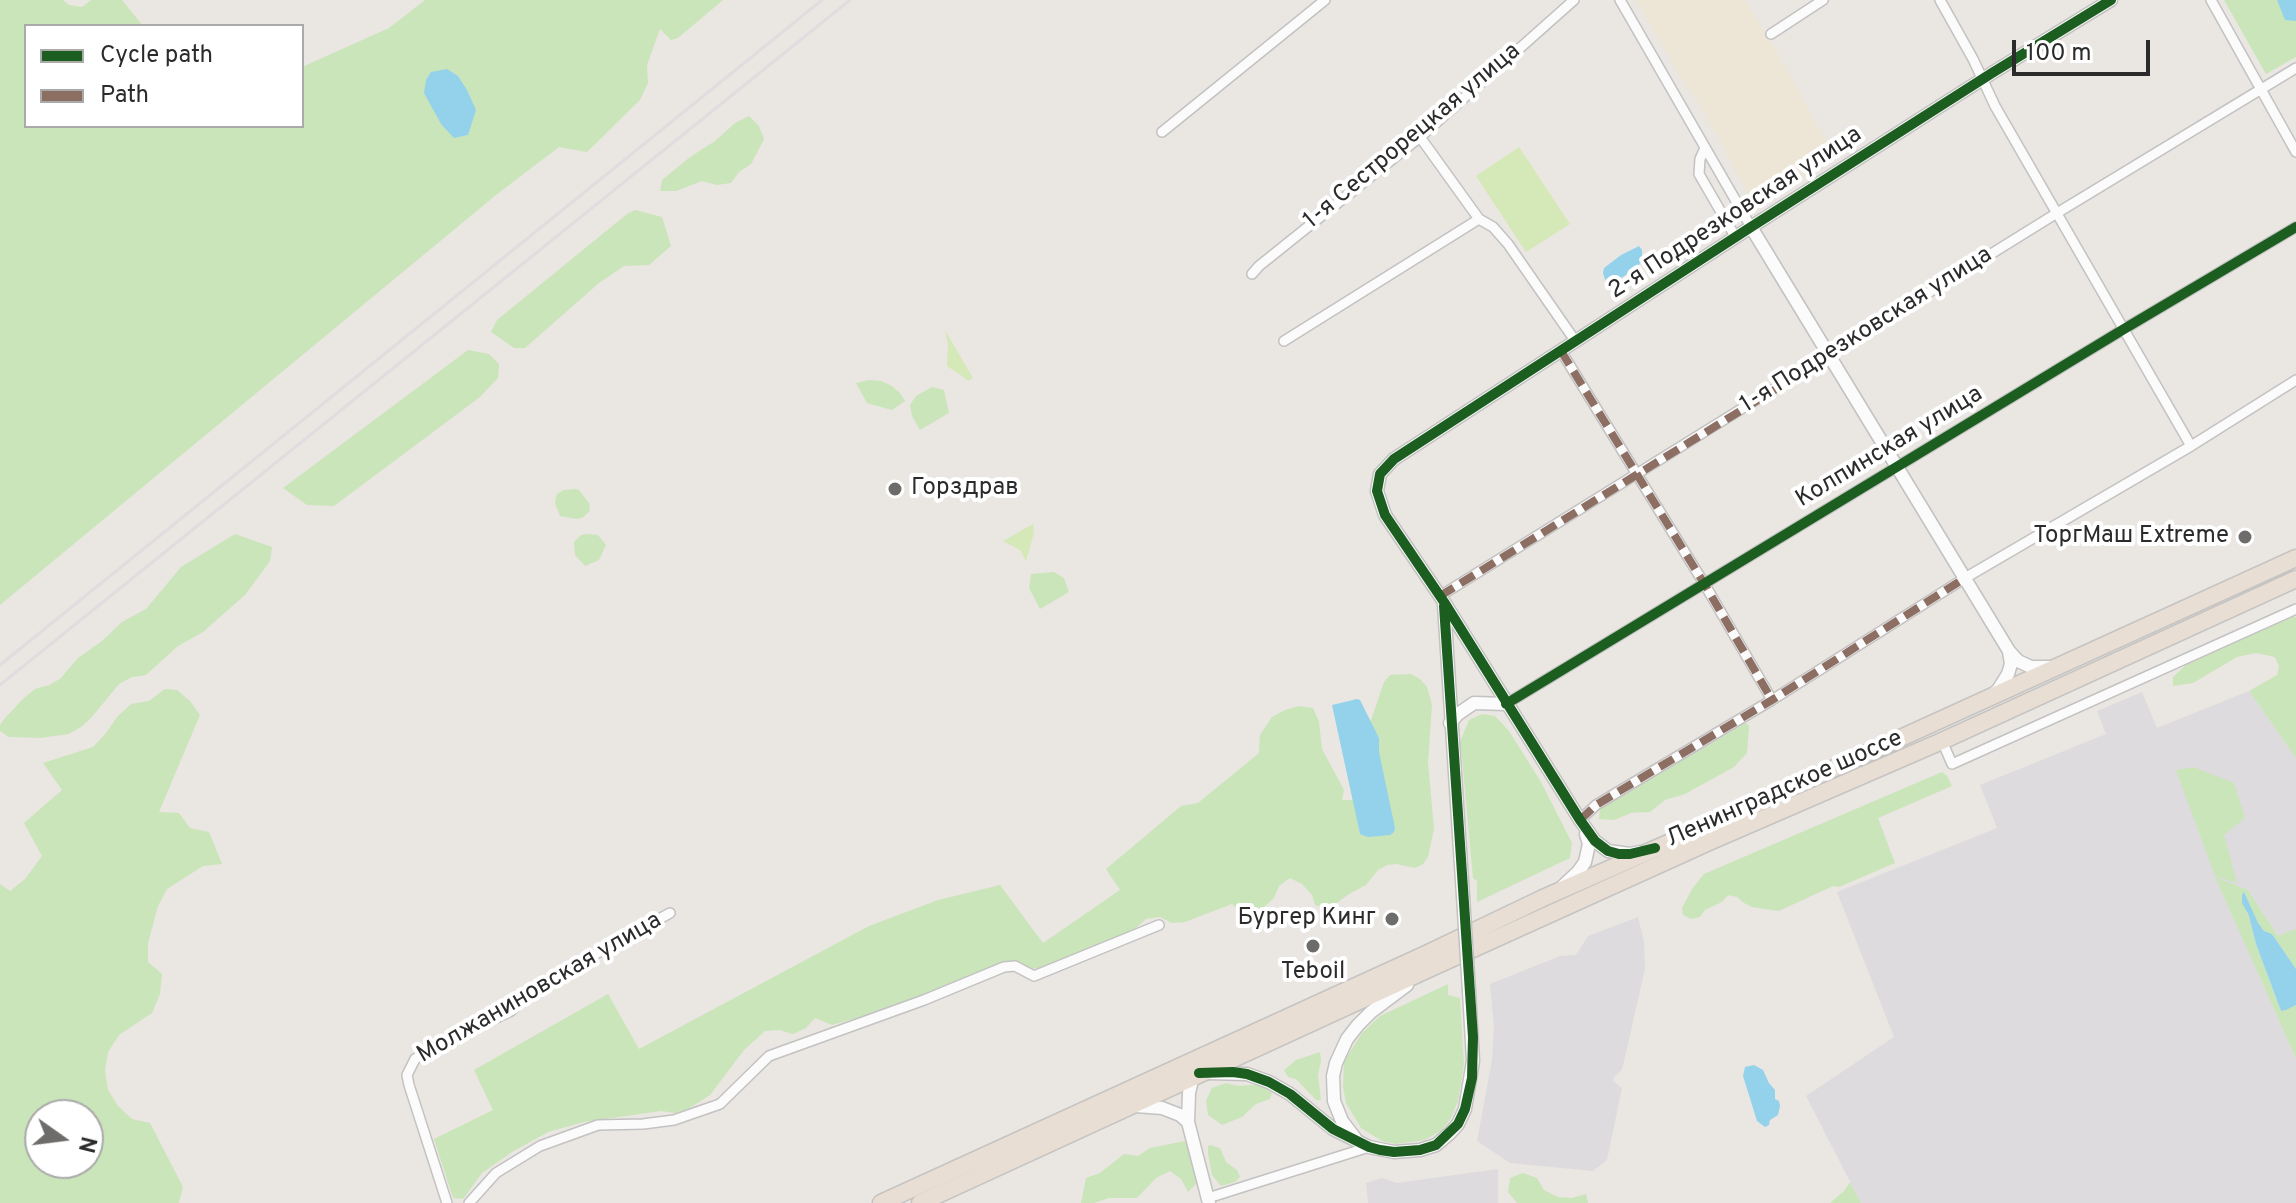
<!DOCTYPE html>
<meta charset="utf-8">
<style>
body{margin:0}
#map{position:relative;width:2296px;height:1203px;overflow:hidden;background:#eae6e2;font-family:Overpass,sans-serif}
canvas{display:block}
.legend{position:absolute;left:24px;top:24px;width:280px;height:104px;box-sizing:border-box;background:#fff;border:2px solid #aaa;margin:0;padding:10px 14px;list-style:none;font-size:24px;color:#2b2b2b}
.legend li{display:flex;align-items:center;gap:16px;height:40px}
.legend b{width:40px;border:2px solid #aaa}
.north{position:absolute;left:24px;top:1099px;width:80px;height:80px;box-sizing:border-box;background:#fff;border:2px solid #aaa;border-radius:50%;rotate:104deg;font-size:22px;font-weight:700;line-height:32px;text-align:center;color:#2b2b2b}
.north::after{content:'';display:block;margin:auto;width:28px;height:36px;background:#6e6c6b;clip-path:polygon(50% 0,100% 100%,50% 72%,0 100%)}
.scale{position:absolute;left:2012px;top:40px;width:138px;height:36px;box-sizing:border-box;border:4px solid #2b2b2b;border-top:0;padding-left:10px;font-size:24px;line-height:28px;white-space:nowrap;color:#2b2b2b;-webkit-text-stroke:6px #fff;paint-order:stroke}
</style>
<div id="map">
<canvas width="2296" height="1203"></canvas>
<ul class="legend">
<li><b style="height:10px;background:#1b5e20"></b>Cycle path</li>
<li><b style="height:10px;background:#8d6e63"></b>Path</li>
</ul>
<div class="north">N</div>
<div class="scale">100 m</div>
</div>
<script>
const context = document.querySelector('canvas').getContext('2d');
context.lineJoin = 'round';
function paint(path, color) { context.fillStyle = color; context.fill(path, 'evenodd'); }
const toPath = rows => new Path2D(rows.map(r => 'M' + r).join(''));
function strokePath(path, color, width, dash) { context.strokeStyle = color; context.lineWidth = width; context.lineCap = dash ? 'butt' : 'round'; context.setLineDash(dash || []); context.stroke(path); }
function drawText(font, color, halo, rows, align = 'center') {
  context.font = font + ' Overpass,sans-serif'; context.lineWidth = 8; context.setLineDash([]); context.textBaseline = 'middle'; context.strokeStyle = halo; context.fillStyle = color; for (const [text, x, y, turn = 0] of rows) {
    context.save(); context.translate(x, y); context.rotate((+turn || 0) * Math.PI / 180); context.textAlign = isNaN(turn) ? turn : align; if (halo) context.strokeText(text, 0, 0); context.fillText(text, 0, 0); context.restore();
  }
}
paint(toPath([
 [2249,691,2296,758,2296,929,2279,937,2248,890,2216,879,2296,1059,2296,1203,1861,1203,1806,1096,1894,1037,1837,892,1997,828,1980,785,2106,734,2097,711,2142,692,2157,728],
 [1638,917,1644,942,1645,969,1622,1070,1614,1077,1613,1081,1622,1088,1607,1160,1593,1171,1510,1163,1477,1141,1492,1060,1494,1026,1490,984,1560,956,1576,955,1588,936],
 [1498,1169,1498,1203,1368,1203,1366,1183,1382,1178,1397,1183]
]), '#dddbdd');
paint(toPath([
 [1636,0,1745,0,1773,45,1836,158,1756,209,1696,98,1686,87]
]), '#ede5d6');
paint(toPath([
 [0,0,63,0,69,5,82,7,91,0,122,0,143,26,26,26,26,126,302,126,302,67,389,28,425,0,723,0,678,38,671,40,660,29,647,65,648,83,640,100,587,152,559,147,496,195,0,605],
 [2224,0,2277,0,2296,21,2296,57,2266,74],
 [749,116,759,126,764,139,751,164,739,172,731,183,717,185,702,181,676,191,660,191,662,180,690,157,715,141,735,123],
 [635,210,662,217,671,246,649,265,624,266,599,283,525,348,514,348,491,332,497,320,627,214],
 [468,350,489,354,499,364,498,378,480,397,334,506,307,505,283,488],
 [869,380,881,381,892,386,900,393,905,401,892,410,867,403,856,383],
 [932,387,944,390,949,413,920,430,912,416,910,405,916,396],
 [576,489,579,490,589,503,590,511,582,518,576,519,560,516,555,503,557,494,564,490],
 [235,534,272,547,270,561,245,595,203,632,178,646,146,675,132,677,119,684,91,718,81,727,69,734,40,738,9,737,0,731,0,725,5,718,24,698,35,689,49,685,60,679,78,658,102,641,122,622,146,609,181,567],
 [587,534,598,535,606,545,599,560,585,566,575,555,574,542,581,535],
 [1054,572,1064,578,1069,592,1040,609,1029,588,1031,574],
 [2293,616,2296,617,2296,758,2249,691,2277,675,2279,666,2275,657,2256,653,2237,657,2193,683,2173,686,2173,677,2187,664],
 [1411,674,1420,679,1427,687,1432,705,1428,762,1434,829,1428,857,1423,864,1415,868,1396,864,1387,865,1378,870,1366,885,1349,894,1334,905,1324,907,1315,905,1312,895,1302,884,1290,878,1279,886,1274,898,1253,917,1249,925,1242,924,1238,910,1232,904,1185,922,1172,923,1160,917,1146,919,1129,934,1040,968,1029,969,1017,962,1004,963,891,1008,832,1025,815,1018,806,1028,793,1034,779,1030,765,1031,744,1050,710,1095,688,1109,675,1113,661,1111,584,1122,548,1132,512,1152,482,1173,463,1199,453,1198,434,1139,493,1110,474,1070,608,994,639,1049,869,926,938,900,1000,885,1043,943,1120,890,1106,869,1181,806,1198,803,1259,753,1260,735,1272,717,1285,710,1299,706,1313,708,1319,722,1322,749,1344,790,1342,800,1353,800,1360,834,1379,752,1379,738,1370,723,1384,682,1390,675],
 [165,689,177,690,190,701,200,715,159,812,179,813,190,828,209,832,222,864,203,866,167,889,158,906,148,943,148,962,162,974,160,994,152,1013,119,1035,108,1052,105,1070,108,1090,118,1106,132,1119,150,1123,183,1187,179,1203,0,1203,0,884,10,891,25,879,42,856,24,823,62,790,43,763,93,747,106,733,117,717,131,704,149,701],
 [40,1115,88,1115,88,1163,40,1163],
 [1482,714,1495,716,1509,731,1541,782,1572,843,1570,858,1477,902,1477,881,1473,878,1462,758,1459,744,1469,720],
 [1746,723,1749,726,1747,753,1734,767,1685,794,1665,800,1650,812,1631,813,1614,820,1599,819,1600,809],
 [2193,767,2234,783,2245,818,2224,835,2237,883,2215,876,2176,770],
 [1942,772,1947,776,1952,786,1878,818,1895,863,1839,887,1833,886,1779,911,1752,907,1744,903,1737,897,1728,895,1722,902,1705,910,1700,917,1691,919,1683,915,1682,908,1692,889,1704,874],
 [2215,877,2248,890,2278,936,2296,929,2296,969,2272,934,2264,931,2243,908,2249,916,2256,944,2281,1011,2296,1005,2296,1059],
 [1448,984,1448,995,1460,998,1464,1064,1458,1101,1451,1118,1442,1130,1425,1140,1396,1144,1382,1141,1361,1128,1346,1103,1343,1087,1344,1061,1362,1033,1380,1016],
 [1320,1052,1321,1061,1318,1075,1321,1100,1316,1100,1296,1079,1288,1077,1284,1070,1296,1060],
 [1226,1083,1239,1086,1261,1084,1272,1093,1270,1099,1256,1104,1242,1117,1222,1125,1208,1115,1206,1101,1212,1088],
 [1185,1141,1193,1154,1194,1169,1198,1182,1188,1192,1181,1179,1170,1171,1156,1178,1137,1198,1109,1198,1094,1203,1081,1203,1086,1178,1100,1173,1124,1154,1138,1156,1150,1148],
 [1210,1145,1220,1148,1226,1162,1237,1170,1240,1177,1235,1182,1221,1186,1212,1175,1208,1154,1208,1146],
 [1523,1173,1537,1178,1544,1190,1558,1197,1572,1198,1586,1194,1588,1203,1517,1203,1508,1192,1510,1178],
 [1850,1182,1861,1203,1830,1203,1844,1191]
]), '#cae5ba');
paint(toPath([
 [1519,147,1570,224,1526,252,1476,176],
 [945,330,973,378,969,381,947,366,948,345],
 [1033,524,1034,533,1026,561,1020,550,1003,541]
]), '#d5e9b8');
paint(toPath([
 [2277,0,2296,0,2296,21,2285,20],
 [447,69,458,76,467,90,476,110,468,135,454,138,441,124,424,93,426,80,431,72],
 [1639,246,1642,250,1642,260,1637,268,1621,278,1610,283,1606,283,1603,273,1604,268,1621,255],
 [1357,699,1360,700,1379,738,1379,752,1395,828,1394,832,1390,835,1368,837,1360,834,1332,705],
 [2244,892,2258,923,2264,931,2272,934,2296,969,2296,1005,2286,1010,2281,1011,2256,944,2249,916,2242,903,2242,895],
 [1754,1065,1763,1070,1769,1083,1775,1090,1775,1099,1779,1101,1780,1106,1778,1115,1770,1120,1769,1125,1765,1127,1757,1121,1743,1076,1745,1067]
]), '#94d2ec');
const street = toPath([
 [1620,0,1751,227],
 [1940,0,1973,59,1995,106,2191,446],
 [2211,0,2296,152],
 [1771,34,1823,0],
 [1162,132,1325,0],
 [1420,137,1479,219,1493,227,1508,244,1576,342],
 [1705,148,1700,159,1699,174,1736,238],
 [1252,274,1259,266,1420,137,1574,0],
 [1284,341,1479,219],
 [1561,351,1705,585,1772,700],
 [1440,596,2057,213,2296,68],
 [1506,704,2124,329,2296,227],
 [1942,741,1952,764,2296,609],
 [1580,820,1596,805,1772,700,1965,578,2191,446,2296,380],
 [1208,1198,1369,1147],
 [447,1203,409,1085,407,1075,415,1059,448,1040,511,1011,534,988,670,913],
 [469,1203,496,1173,540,1146,598,1125,643,1124,674,1120,720,1104,769,1056,924,1000,1004,967,1015,966,1034,976,1159,925]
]);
const secondary = toPath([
 [1751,227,2009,651,2018,661,2031,667,2052,667],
 [1444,605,1463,896],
 [1993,694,1998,690,2008,674,2011,664,2009,651],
 [1450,723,1458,714,1474,703,1506,704],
 [1640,852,1630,854,1608,851,1595,841,1580,820,1444,602,1385,515,1377,491,1380,474,1394,459,1751,227,1992,73,2111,0],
 [1563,886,1578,872,1585,862,1589,844,1586,834],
 [1208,1073,1247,1074,1269,1082,1290,1094,1333,1129,1369,1147,1394,1152,1420,1150,1436,1145,1450,1133,1458,1124,1465,1109,1473,1061,1469,991],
 [1193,1076,1189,1093,1188,1122,1209,1203],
 [1136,1106,1162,1108,1180,1115,1188,1122],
 [1355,1138,1342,1121,1334,1101,1333,1076,1336,1063,1347,1039,1358,1025,1371,1012,1407,985]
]);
const highway = toPath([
 [881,1203,1424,955,1543,898,1716,822,2296,558],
 [920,1203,1433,967,1709,842,1942,741,2296,579]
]);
strokePath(street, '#c3c2c2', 12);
strokePath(secondary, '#c3c2c2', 15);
strokePath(highway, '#c5c4c2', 19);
strokePath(street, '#fcfbfb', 9);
strokePath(secondary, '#fcfbfb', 12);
strokePath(highway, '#e9ded4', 16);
strokePath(toPath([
 [0,665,822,0],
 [0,685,850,0]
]), '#dededf', 3);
const secondaryBridge = toPath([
 [1463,896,1469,991]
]);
strokePath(secondaryBridge, '#c3c2c2', 15, []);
strokePath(secondaryBridge, '#fcfbfb', 12);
strokePath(toPath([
 [1561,351,1705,585,1772,700],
 [1440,596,1831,355],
 [1580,820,1596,805,1772,700,1965,578]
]), '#8d6e63', 8, [16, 8]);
strokePath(toPath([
 [1506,704,2124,329,2296,227],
 [1655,848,1630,854,1619,854,1608,851,1595,841,1580,820,1444,602,1385,515,1377,491,1380,474,1394,459,1751,227,1992,73,2111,0],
 [1199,1073,1233,1072,1247,1074,1269,1082,1290,1094,1333,1129,1369,1147,1380,1150,1394,1152,1420,1150,1436,1145,1458,1124,1465,1109,1472,1078,1473,1037,1444,606]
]), '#1b5e20', 10);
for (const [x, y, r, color] of [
 [895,489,8,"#6e6c6b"],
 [2245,537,8,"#6e6c6b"],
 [1392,919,8,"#6e6c6b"],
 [1313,946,8,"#6e6c6b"]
]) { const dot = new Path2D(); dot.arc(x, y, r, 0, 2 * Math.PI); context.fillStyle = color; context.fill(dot); strokePath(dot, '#fff', 3); }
drawText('24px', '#2b2b2b', '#fff', [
 ["1-я Сестрорецкая улица",1413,137,-40],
 ["2-я Подрезковская улица",1736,214,-33],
 ["1-я Подрезковская улица",1867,331,-32],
 ["Колпинская улица",1890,448,-31],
 ["Ленинградское шоссе",1785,790,-24],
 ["Молжаниновская улица",540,989,-30]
]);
drawText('24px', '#2b2b2b', '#fff', [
 ["Горздрав",911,489,"left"],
 ["ТоргМаш Extreme",2229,537],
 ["Бургер Кинг",1376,919],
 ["Teboil",1313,973,"center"]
], 'right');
</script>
